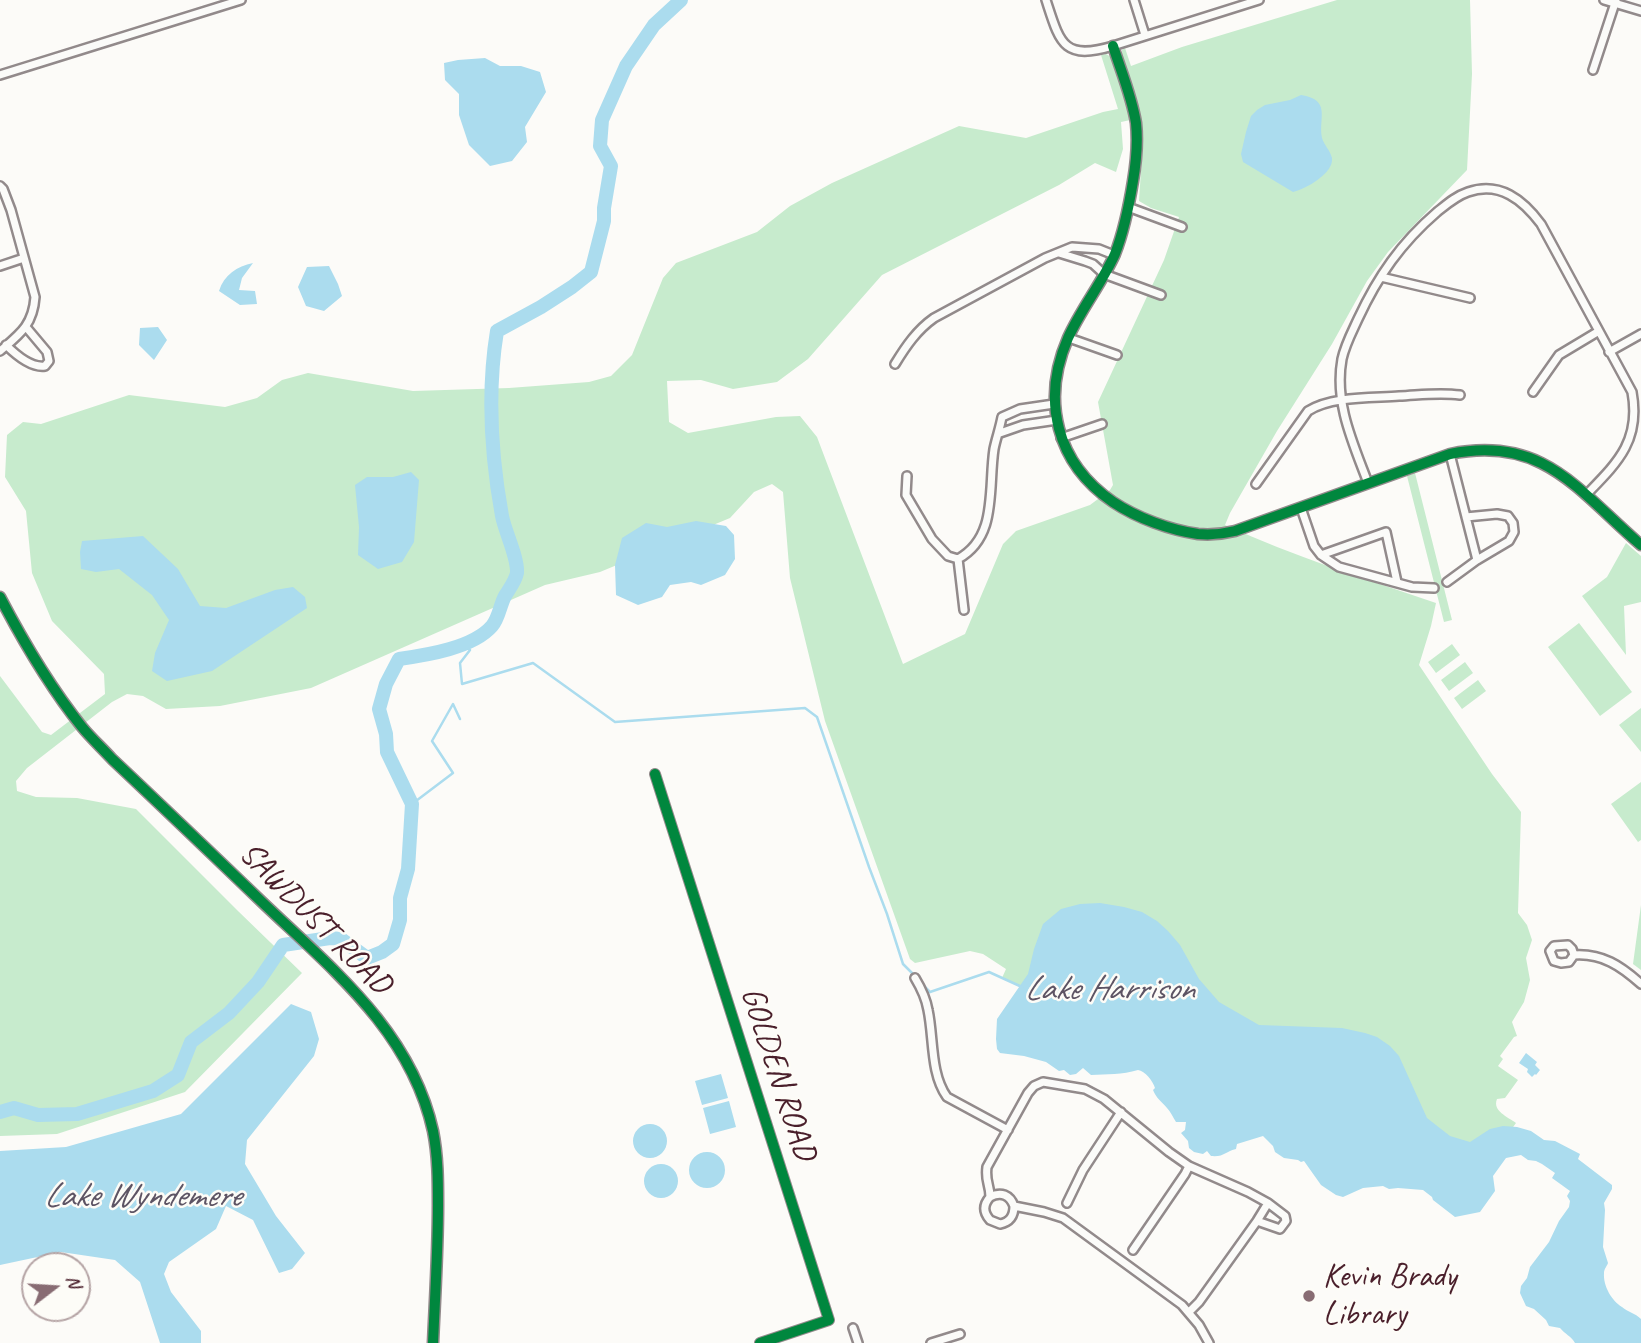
<!DOCTYPE html>
<style>
body{margin:0}
#map{position:relative;width:1641px;height:1343px;overflow:hidden;background:#fcfbf8;font-family:Caveat,sans-serif}
canvas{display:block}
.north{position:absolute;left:21px;top:1252px;width:70px;height:70px;box-sizing:border-box;background:#fdfcf7;border:2px solid #b5a4a5;border-radius:50%;rotate:73deg;font-size:19px;font-weight:700;line-height:28px;text-align:center;color:#4a1f2b}
.north::after{content:'';display:block;margin:auto;width:24px;height:32px;background:#886c73;clip-path:polygon(50% 0,100% 100%,50% 72%,0 100%)}
</style>
<div id="map">
<canvas width="1641" height="1343"></canvas>
<div class="north">N</div>
</div>
<script>
const c = document.querySelector('canvas').getContext('2d');
c.lineJoin = 'round';
function fill(path, color) {
  c.fillStyle = color;
  c.fill(path, 'evenodd');
}
function trace(path, color, width, dash) {
  c.strokeStyle = color;
  c.lineWidth = width;
  c.lineCap = dash ? 'butt' : 'round';
  c.setLineDash(dash || []);
  c.stroke(path);
}
function label(font, color, halo, rows, align = 'center') {
  c.font = font + ' Caveat,sans-serif';
  c.lineWidth = 5;
  c.setLineDash([]);
  c.textBaseline = 'middle';
  c.strokeStyle = halo;
  c.fillStyle = color;
  for (const [text, x, y, turn = 0] of rows) {
    c.save();
    c.translate(x, y);
    c.rotate((+turn || 0) * Math.PI / 180);
    c.textAlign = isNaN(turn) ? turn : align;
    if (halo) c.strokeText(text, 0, 0);
    c.fillText(text, 0, 0);
    c.restore();
  }
}
fill(new Path2D(`
 M1337 0H1470L1472 74 1467 170 1388 252 1367 281 1332 344 1277 431 1230 513 1225 525C1294 556 1365 579 1436 603L1431 626 1419 665 1492 774 1521 812 1518 913 1527 925 1532 940 1526 958 1530 980 1524 1002 1512 1022 1517 1036 1514 1037 1500 1056 1503 1059 1498 1066 1518 1080 1505 1098 1497 1099C1492 1111 1508 1117 1516 1123L1498 1148 1488 1155 1165 1046 1002 978 1006 969 983 954 970 951 915 963 910 959 825 721 790 578 783 492 772 484 754 492 730 518 600 572 545 585 311 688 220 706 166 709 143 696 127 694 112 702 27 768 16 781 17 791 36 797 77 798 136 809 238 911 302 973 185 1092 57 1134 0 1136V676L42 732 51 735 105 694 104 674 52 621 32 573 26 511 5 477 7 435 23 422 41 424 129 395 225 407 257 398 282 380 308 373 413 391 509 388 589 382 611 376 632 355 663 278 676 263 757 232 790 206 832 183 959 126 1026 138 1103 112 1118 109 1101 55 1106 54 1111 57 1128 106 1136 104 1121 59 1122 50 1125 48 1131 66 1182 47ZM1140 118 1143 140 1139 201 1151 208 1179 217 1164 260 1098 402 1113 485 1110 490 1090 505 1016 531 1003 544 965 634 903 664 817 437 800 416 776 417 688 433 669 422 667 381 701 380 733 389 777 382 808 359 882 275 1059 185 1095 163 1116 172 1123 149 1121 122Z
 M1415 473 1452 620 1444 622 1407 476Z
 M1626 543 1641 556V602L1624 606 1626 655 1582 596 1607 577Z
 M1579 623 1632 692 1600 716 1548 647Z
 M1452 644 1460 655 1436 673 1428 662Z
 M1465 662 1473 673 1449 691 1441 680Z
 M1478 680 1486 691 1462 709 1454 698Z
 M1641 708V752L1619 725Z
 M1641 782V840L1638 842 1611 804Z
 M1641 905V970L1633 964Z`), '#c7ebcd');
fill(new Path2D(`
 M485 58 500 66H521L540 72 546 92 525 127 527 142 512 161 490 166 469 145 459 115V94L445 80 444 63 458 60Z
 M1301 95C1332 100 1318 118 1322 138 1324 145 1330 150 1332 158 1334 173 1306 189 1293 192L1243 162 1241 154 1246 132 1251 116 1257 110 1265 105 1290 100Z
 M253 263 242 278 239 290 255 291 257 304 240 305 219 291C224 275 237 266 253 263Z
 M329 266 338 284 342 296 324 311 306 306 298 287 307 267Z
 M158 327 167 340 154 360 139 345 140 328Z
 M411 472 419 480 414 542 402 562 378 569 358 555 359 527 355 485 367 477H393Z
 M696 521 726 526 734 535 735 559 725 575 701 585 691 582 670 585 662 597 638 605 616 595 615 565 622 538 646 523 667 527Z
 M143 536 178 569 200 606 226 608 275 590 293 587 305 597 307 608 212 671 167 681 152 671 155 653 169 620 152 595 119 569 96 572 81 569 80 552 82 541Z
 M1100 903 1124 907 1142 912 1157 921 1168 931 1180 945 1199 979 1219 1002 1259 1025 1342 1028 1365 1033 1377 1037 1390 1046 1399 1056 1427 1118 1450 1136 1470 1142 1490 1129 1503 1126 1517 1127 1531 1131 1544 1140 1555 1141 1580 1154 1578 1159 1612 1185V1189L1604 1203 1605 1210 1603 1247 1608 1263C1607 1266 1604 1269 1604 1273 1603 1286 1612 1301 1622 1307 1628 1312 1635 1313 1641 1319V1343H1575C1571 1336 1565 1334 1560 1328L1549 1326 1546 1320 1534 1309 1526 1306 1520 1293 1521 1286 1527 1278 1530 1267 1549 1242 1559 1221 1569 1207 1570 1201 1567 1196 1570 1191 1552 1178 1555 1173 1542 1164 1536 1161 1528 1160 1521 1155 1506 1158 1493 1176 1495 1191 1480 1212 1455 1217 1433 1200 1432 1197 1423 1190 1398 1188 1389 1189 1383 1186 1363 1188 1343 1197 1336 1195 1321 1185 1304 1161 1301 1162 1298 1160 1284 1158 1275 1152 1273 1146 1263 1136 1237 1144 1236 1149C1224 1152 1225 1157 1211 1156L1207 1151 1203 1154 1194 1152 1189 1148 1188 1141 1181 1133 1185 1130 1186 1122H1176C1173 1117 1170 1111 1167 1108 1162 1102 1156 1098 1153 1090L1155 1088C1153 1081 1145 1071 1138 1070 1122 1075 1107 1074 1091 1075L1083 1068 1076 1074 1070 1075 1064 1070 1059 1071 1046 1062 1024 1056 1000 1053 997 1049 996 1039 997 1019 1028 974 1034 949 1043 924 1061 909 1080 904Z
 M291 1004 311 1012 319 1039 314 1056 247 1140 245 1164 276 1216 305 1253 292 1269 279 1273 253 1220 226 1206 216 1229 169 1262 164 1274 171 1292 201 1331V1343H160L140 1282 115 1260 61 1252 0 1265V1151L66 1147 181 1114Z
 M1526 1053 1537 1062 1535 1065 1540 1070 1536 1075 1535 1074 1532 1077 1527 1072 1528 1069 1519 1063Z
 M721 1074 728 1098 702 1105 695 1081Z
 M729 1101 736 1127 710 1134 703 1108Z
 M633 1141a17 17 0 1 1 34 0a17 17 0 1 1-34 0Z
 M689 1170a18 18 0 1 1 36 0a18 18 0 1 1-36 0Z
 M644 1181a17 17 0 1 1 34 0a17 17 0 1 1-34 0Z`), '#abdcee');
trace(new Path2D(`
 M463 645 470 650 460 663 462 684 533 663 615 722 805 708 817 717 869 867 887 914 903 964 916 977
 M412 804 453 773 432 741 453 704 460 719
 M920 982 930 992 989 972 1022 987`), '#abdcee', 2.5);
trace(new Path2D(`
 M0 1112 14 1108 38 1115 77 1114 153 1091 178 1075 191 1042 229 1013 258 982 283 945 330 938 341 939 367 958 382 952 393 944 400 920V898L408 869 412 804 387 752 386 734 379 709 386 684 399 659C427 655 473 648 492 626 499 618 500 605 505 596 509 589 515 582 517 573 518 557 505 532 502 516 491 455 487 392 497 331L541 307 572 287 591 272 604 221V208L611 166 600 146 602 120 626 66 654 25 681 0`), '#abdcee', 14);
const minor = new Path2D(`
 M1046 0C1060 43 1063 61 1113 46L1259 0
 M1134 0 1145 35
 M1604 0 1641 11
 M1593 70 1616 0
 M0 75 241 0
 M0 186 3 189 11 210 35 297C33 325 20 334 0 351
 M1128 207 1182 227
 M1059 253 1085 261 1093 264 1104 274 1161 295
 M0 266 24 258
 M1381 277 1470 298
 M1069 338 1117 355
 M6 345C16 355 31 368 45 366L49 361 47 352 26 327
 M1609 352 1641 334
 M895 364C906 346 917 330 934 318L1045 258 1072 247 1099 249 1114 255
 M1533 392 1559 355 1599 331
 M1000 433 1023 425 1057 420
 M1061 438 1102 424
 M1450 454 1477 560
 M907 476 906 495 932 539 948 556 958 559C998 537 988 489 994 449 996 439 1000 428 1002 417L1020 409 1054 404
 M1368 483C1353 443 1334 403 1342 359 1345 345 1352 332 1358 319 1378 276 1401 243 1437 212 1447 204 1456 196 1468 192 1500 181 1523 200 1541 224L1632 392C1641 441 1617 463 1586 495
 M1256 484 1308 411C1331 396 1372 398 1399 396 1420 395 1439 392 1460 395
 M1301 508 1314 546 1321 555 1339 567 1412 587 1434 588
 M1321 555 1386 532 1397 582
 M958 559 964 610
 M1447 582 1477 560 1509 541 1514 532 1513 523 1508 516 1497 514 1466 517
 M655 774 829 1320 760 1343
 M1574 955 1572 949 1568 945 1554 946 1550 951 1554 961 1561 963 1569 962 1574 955C1602 953 1621 966 1641 984
 M915 978C921 988 926 998 928 1010 934 1038 930 1073 947 1097L1008 1130
 M990 1197C990 1184 985 1182 987 1167L1028 1093 1034 1086 1043 1082 1085 1089 1104 1099 1169 1152 1189 1166 1248 1192 1268 1203 1285 1216 1286 1221 1280 1229 1257 1221
 M1067 1203 1083 1170 1121 1112
 M1014 1206C1014 1216 1010 1222 1000 1224L990 1220C983 1212 983 1205 990 1197 1001 1191 1010 1195 1014 1206L1044 1212 1063 1218 1182 1305 1199 1325 1209 1343
 M1133 1250 1185 1174 1189 1166
 M1189 1312 1199 1302 1257 1221 1268 1203
 M853 1328 858 1343
 M931 1343 960 1334`);
const tertiary = new Path2D(`
 M1113 46C1121 71 1132 97 1136 123 1138 142 1136 163 1133 181 1129 206 1124 231 1115 254 1102 283 1081 309 1068 338 1041 400 1056 463 1113 502 1137 518 1170 530 1198 534 1210 535 1223 534 1235 531L1450 454C1544 435 1578 491 1641 545
 M0 597C24 643 50 687 82 727 91 738 102 748 112 759 162 806 212 854 262 902 332 969 411 1031 433 1131 438 1156 438 1181 438 1205 438 1251 435 1297 433 1343`);
trace(minor, '#928a8b', 12);
trace(tertiary, '#928a8b', 13);
trace(minor, '#fbfbf9', 7);
trace(tertiary, '#fbfbf9', 8);
trace(new Path2D(`
 M1113 46C1121 71 1132 97 1136 123 1138 142 1136 163 1133 181 1129 206 1124 231 1115 254 1102 283 1081 309 1068 338 1041 400 1056 463 1113 502 1137 518 1170 530 1198 534 1210 535 1223 534 1235 531L1450 454C1544 435 1578 491 1641 545
 M0 597C24 643 50 687 82 727 91 738 102 748 112 759 162 806 212 854 262 902 332 969 411 1031 433 1131 438 1156 438 1181 438 1205 438 1251 435 1297 433 1343
 M655 774 829 1320 760 1343`), '#00873e', 10);
for (const [x, y, r, color] of [
 [1309,1296,7,"#886c73"]
]) {
  const dot = new Path2D();
  dot.arc(x, y, r, 0, 2 * Math.PI);
  c.fillStyle = color;
  c.fill(dot);
  trace(dot, '#fdfcf7', 2.5);
}
label('33px', '#4a1f2b', '#fdfcf7', [
 ["SAWDUST ROAD",315,919,45],
 ["GOLDEN ROAD",778,1074,72]
]);
label('33px', '#4a1f2b', '#fdfcf7', [
 ["Kevin Brady",1323,1277],
 ["Library",1323,1315]
], 'left');
label('italic 35px', '#5d5464', '#fdfcf7', [
 ["Lake Harrison",1109,990],
 ["Lake Wyndemere",142,1197]
]);
</script>
